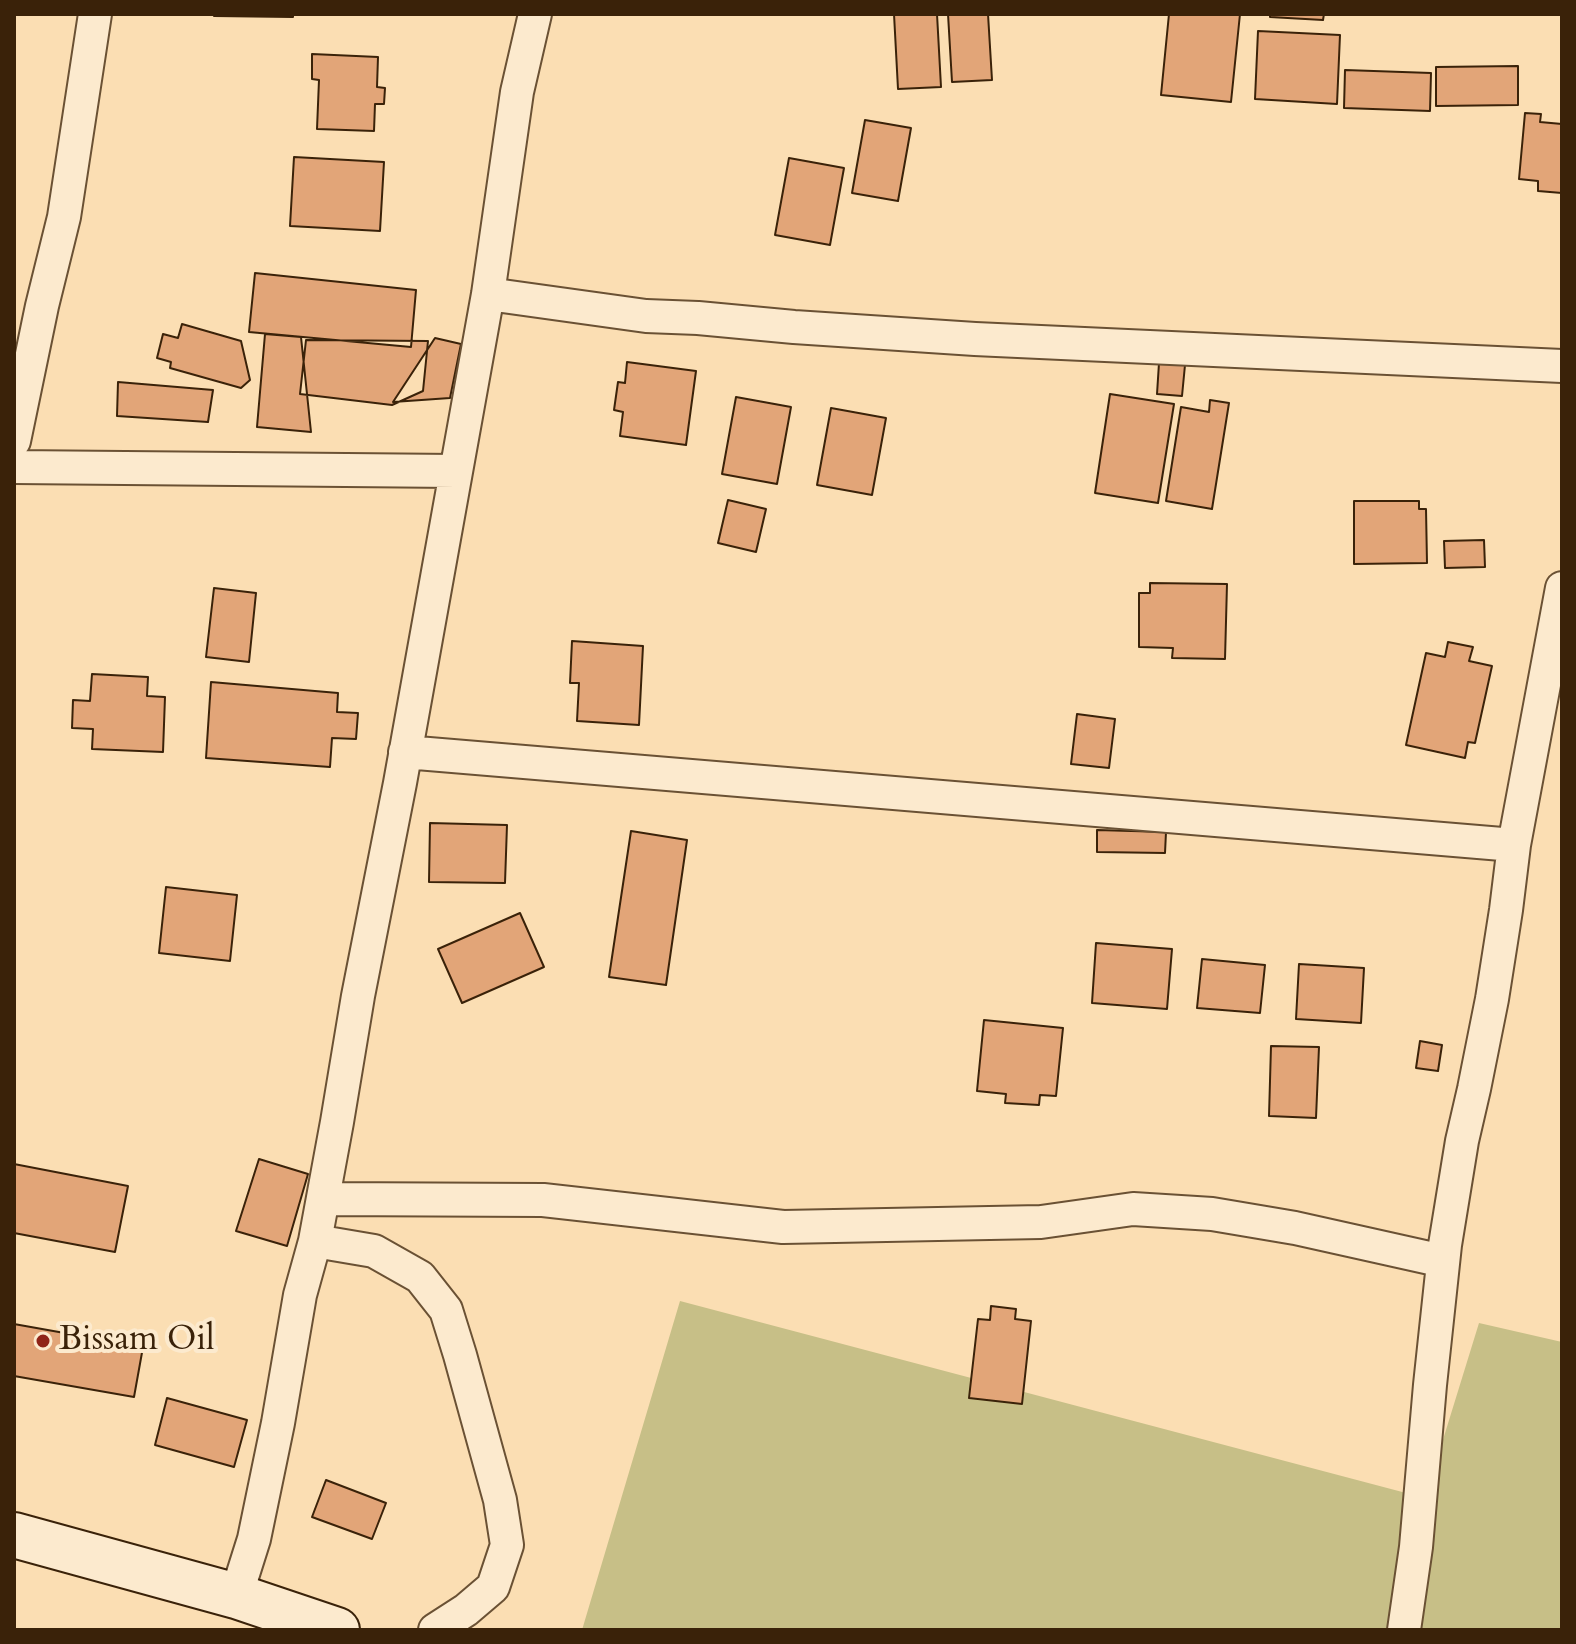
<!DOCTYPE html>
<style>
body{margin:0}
#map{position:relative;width:1576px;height:1644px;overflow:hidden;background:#fbdeb3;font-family:Cardo,serif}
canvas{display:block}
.frame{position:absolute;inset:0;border:16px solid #3a2209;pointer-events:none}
</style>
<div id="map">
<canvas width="1576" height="1644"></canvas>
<div class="frame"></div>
</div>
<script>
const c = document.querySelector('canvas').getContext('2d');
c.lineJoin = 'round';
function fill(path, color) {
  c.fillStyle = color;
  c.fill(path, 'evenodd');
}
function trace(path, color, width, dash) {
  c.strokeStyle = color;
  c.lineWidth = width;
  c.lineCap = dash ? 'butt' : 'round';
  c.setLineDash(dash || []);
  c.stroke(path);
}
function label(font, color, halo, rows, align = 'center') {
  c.font = font + ' Cardo,serif';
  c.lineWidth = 8;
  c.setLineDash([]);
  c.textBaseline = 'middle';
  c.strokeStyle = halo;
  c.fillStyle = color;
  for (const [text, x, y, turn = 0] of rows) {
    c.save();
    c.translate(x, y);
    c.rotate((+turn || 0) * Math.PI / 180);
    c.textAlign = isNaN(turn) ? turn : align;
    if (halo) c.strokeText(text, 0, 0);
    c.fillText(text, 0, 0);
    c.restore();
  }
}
fill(new Path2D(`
 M680 1301 1425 1498 1479 1323 1562 1342V1630H582Z`), '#c7bf87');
const building = new Path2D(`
 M214 14H293V17L214 16Z
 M894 14H937L941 87 898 89Z
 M948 14H988L992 80 952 82Z
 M1169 14H1240L1231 102 1161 95Z
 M1270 14H1324L1323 20 1270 17Z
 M1258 31 1340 35 1337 104 1255 99Z
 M312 54 378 57 377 87 385 88 384 104H375L374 131 317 129 319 80 312 79Z
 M1518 66V105L1436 106V67Z
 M1345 70 1431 73 1430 111 1344 108Z
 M1525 113 1541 114 1540 122 1562 124V193L1538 191V181L1519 179Z
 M865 120 911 128 898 201 852 193Z
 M294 157 384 162 380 231 290 226Z
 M789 158 844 168 830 245 775 235Z
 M255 273 416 290 411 347 249 332Z
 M182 324 241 341 250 380 241 388 170 368 171 362 157 358 163 334 178 338Z
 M265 334 301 337 311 432 257 427Z
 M435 338 461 344 450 398 393 402Z
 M306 340 428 341 423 391 392 405 300 394Z
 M627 362 696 371 686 445 620 436 623 412 614 410 618 382 625 383Z
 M1159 363 1185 365 1182 396 1157 394Z
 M118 382 213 390 208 422 117 416Z
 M1110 394 1174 404 1158 503 1095 493Z
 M736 397 791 407 777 484 722 474Z
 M1210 400 1229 403 1212 509 1166 501 1181 407 1209 412Z
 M831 408 886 418 872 495 817 485Z
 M728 500 766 509 756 552 718 543Z
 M1354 501H1419V509H1426L1427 563 1354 564Z
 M1484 540 1485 567 1445 568 1444 541Z
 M1150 583 1227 584 1225 659 1172 658 1173 648 1139 647V593H1150Z
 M214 588 256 593 249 662 206 657Z
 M572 641 643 646 639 725 577 721 579 683H570Z
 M1448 642 1473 647 1469 661 1492 666 1475 743 1468 742 1465 758 1406 745 1426 653 1445 657Z
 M92 674 148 677 147 696 165 697 163 752 92 749 93 729 72 728 73 700 90 701Z
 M211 682 338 693 337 712 358 713 356 739 332 738 330 767 206 758Z
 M1077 714 1115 719 1109 768 1071 764Z
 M430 823 507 825 505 883 429 882Z
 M1097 830 1166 832 1165 853 1097 852Z
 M631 831 687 840 666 985 609 977Z
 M166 887 237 895 230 961 159 953Z
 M520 913 544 967 462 1003 438 949Z
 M1096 943 1172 949 1167 1009 1092 1003Z
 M1202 959 1265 965 1260 1013 1197 1008Z
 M1299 964 1364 968 1361 1023 1296 1019Z
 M984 1020 1063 1028 1056 1096 1040 1095 1039 1105 1005 1103 1006 1094 977 1091Z
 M1420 1041 1442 1045 1438 1071 1416 1068Z
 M1271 1046 1319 1047 1316 1118 1269 1116Z
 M259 1159 308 1174 287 1246 236 1231Z
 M14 1164 128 1186 115 1252 14 1233Z
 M991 1306 1016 1309 1015 1319 1031 1321 1022 1404 969 1398 978 1319 990 1320Z
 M14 1324 143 1347 134 1397 14 1376Z
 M167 1398 247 1420 234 1467 155 1445Z
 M326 1480 386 1503 372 1539 312 1517Z`);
fill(building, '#e2a578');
trace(building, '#3a2209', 2);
const minor = new Path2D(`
 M488 294 646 316 698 318 794 327 975 339 1562 366
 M14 441 42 306 64 217 95 14
 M14 467 456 471
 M405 752 1514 845
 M323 1199 543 1200 783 1227 1041 1222 1133 1209 1212 1214 1295 1228 1443 1261
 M315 1241 374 1251 420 1277 446 1310 460 1355 500 1500 507 1545 493 1587 466 1610 435 1630
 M236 1596 254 1539 278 1423 300 1295 315 1241 337 1122 358 996 400 783 488 294 517 92 535 14
 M1404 1630 1416 1547 1430 1385 1445 1245 1462 1141 1474 1089 1492 999 1506 910 1514 845 1562 588`);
const secondary = new Path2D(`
 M14 1535 236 1596 337 1630`);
trace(minor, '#6a5134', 36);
trace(secondary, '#3a2209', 48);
trace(minor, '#fceace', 32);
trace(secondary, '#fceace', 44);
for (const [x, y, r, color] of [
 [43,1341,8,"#8f2418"]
]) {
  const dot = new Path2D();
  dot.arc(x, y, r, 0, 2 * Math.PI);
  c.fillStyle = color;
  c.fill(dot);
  trace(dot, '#fceace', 3);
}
label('34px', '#3a2209', '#fceace', [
 ["Bissam Oil",59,1341]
], 'left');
</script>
